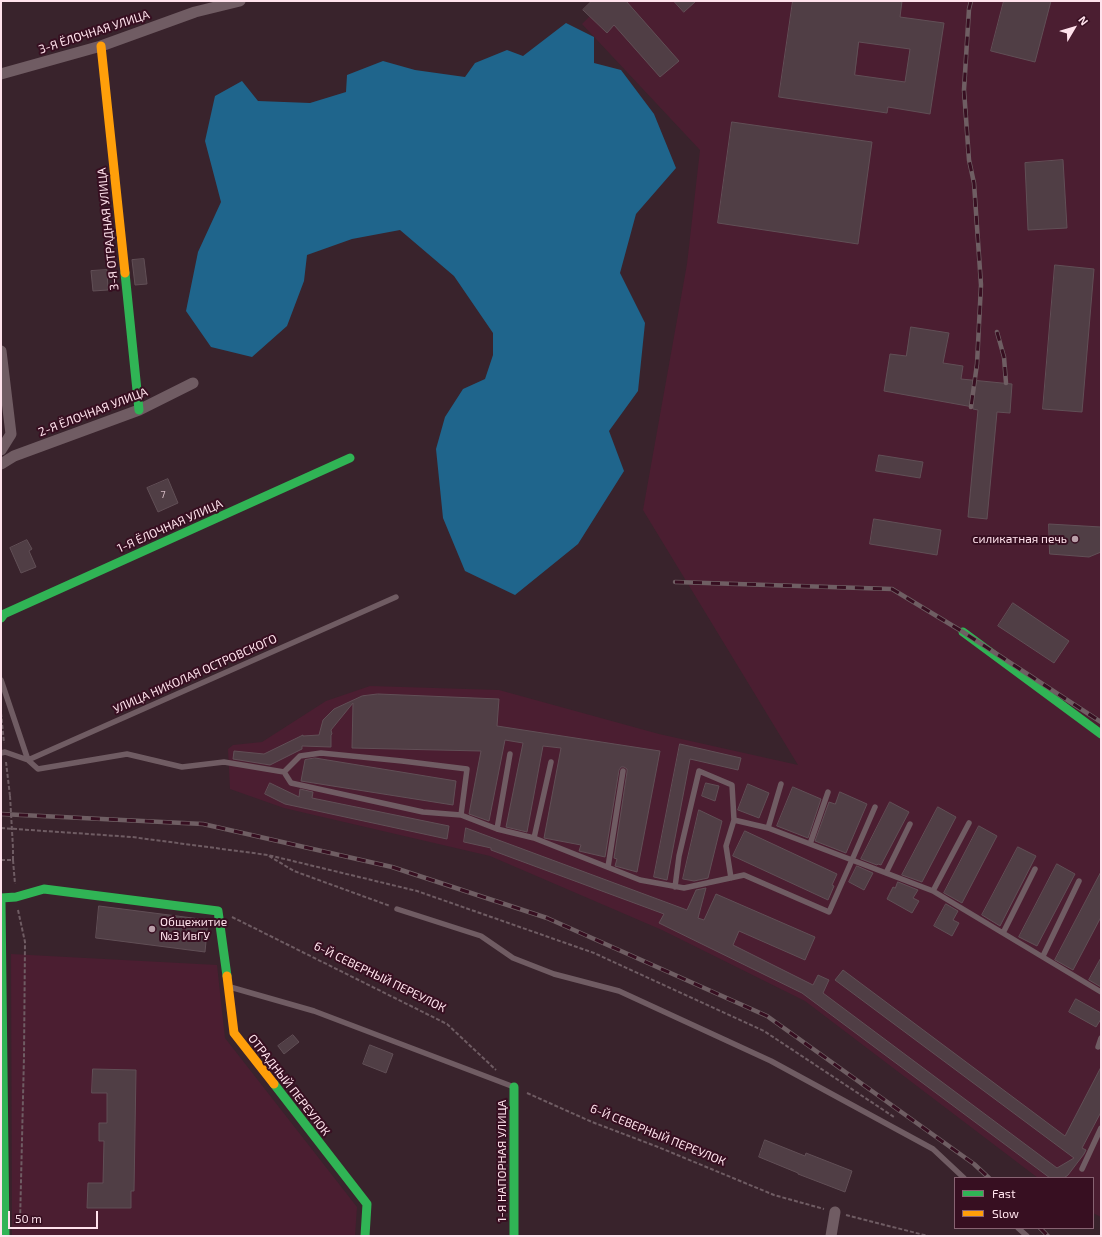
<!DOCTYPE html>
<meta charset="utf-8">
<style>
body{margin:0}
#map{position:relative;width:1102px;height:1237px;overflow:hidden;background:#39232c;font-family:"Exo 2",sans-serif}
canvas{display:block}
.frame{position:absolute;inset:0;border:2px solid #ffe2ec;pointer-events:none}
.legend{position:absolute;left:954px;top:1177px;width:140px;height:52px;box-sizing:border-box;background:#370f21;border:1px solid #876372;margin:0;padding:5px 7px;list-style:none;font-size:12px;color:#ffe2ec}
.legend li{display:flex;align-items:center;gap:8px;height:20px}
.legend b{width:20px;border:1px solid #876372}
.north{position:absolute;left:1054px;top:8px;width:40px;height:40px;-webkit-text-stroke:3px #370f21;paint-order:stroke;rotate:52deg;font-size:11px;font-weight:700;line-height:16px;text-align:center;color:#ffe2ec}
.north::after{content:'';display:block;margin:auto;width:14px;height:18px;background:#ffe2ec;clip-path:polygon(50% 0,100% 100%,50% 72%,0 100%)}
.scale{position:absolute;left:8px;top:1211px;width:90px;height:18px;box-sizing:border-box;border:2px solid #ffe2ec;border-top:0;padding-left:5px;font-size:12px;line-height:14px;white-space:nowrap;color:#ffe2ec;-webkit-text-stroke:3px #370f21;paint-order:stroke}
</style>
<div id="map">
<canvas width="1102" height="1237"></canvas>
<div class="frame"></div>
<ul class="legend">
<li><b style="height:5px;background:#30b455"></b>Fast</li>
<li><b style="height:5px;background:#ff9f0a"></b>Slow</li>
</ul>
<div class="north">N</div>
<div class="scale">50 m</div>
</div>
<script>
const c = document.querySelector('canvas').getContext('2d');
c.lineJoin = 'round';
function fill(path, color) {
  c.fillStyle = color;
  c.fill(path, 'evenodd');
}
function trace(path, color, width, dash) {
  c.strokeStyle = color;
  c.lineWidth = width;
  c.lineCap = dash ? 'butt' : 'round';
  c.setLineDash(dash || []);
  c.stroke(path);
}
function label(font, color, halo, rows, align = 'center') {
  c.font = font + ' "Exo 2",sans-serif';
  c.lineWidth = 4;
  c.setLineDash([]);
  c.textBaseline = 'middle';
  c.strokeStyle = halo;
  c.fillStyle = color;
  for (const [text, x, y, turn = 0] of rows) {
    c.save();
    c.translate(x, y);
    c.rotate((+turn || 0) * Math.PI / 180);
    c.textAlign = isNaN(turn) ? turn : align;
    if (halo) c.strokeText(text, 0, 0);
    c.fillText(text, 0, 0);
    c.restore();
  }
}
fill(new Path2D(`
 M605 1H1101V1217L1093 1213V1178H1038L805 1001 662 930 490 856 284 808 230 789 228 749 233 745 262 742 326 701 370 686 499 690 659 734 798 765 643 510 687 264 700 150 582 24Z
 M11 954 217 965 225 1038 357 1207 355 1236H12Z`), '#4b1e31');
fill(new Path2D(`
 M566 23 594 37V63L621 70 654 114 676 168 636 214 620 273 645 323 638 391 609 431 624 471 578 544 515 595 465 571 443 518 436 449 445 417 463 389 485 379 493 355V333L454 276 400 230 352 239 307 255 304 281 287 326 252 357 211 347 186 311 198 252 221 202 205 141 215 96 242 81 258 101 310 103 346 92 347 75 383 61 415 70 465 77 475 63 507 50 523 56Z`), '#1f658c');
const building = new Path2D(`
 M592 1H626L679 61 660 77 614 25 607 33 583 10Z
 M674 1H696L684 12Z
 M793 1H902L900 17 944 23 930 114 888 107 887 113 779 97ZM859 42 910 49 905 82 855 75Z
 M1004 1H1051L1035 62 991 51Z
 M732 122 872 142 858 244 718 223Z
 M1063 160 1067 228 1028 230 1025 163Z
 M144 259 147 284 135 285 132 260Z
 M1055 265 1094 269 1082 412 1043 409Z
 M107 270 108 290 93 291 91 271Z
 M911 327 949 333 943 363 963 366 961 379 1012 384 1010 413 997 412 987 519 968 517 978 410 973 409V407L884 391 890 354 906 356Z
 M879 455 923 462 920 478 876 471Z
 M168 479 178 503 158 512 147 488Z
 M874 519 941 530 937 555 870 544Z
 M1049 524 1101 527V552L1089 557 1050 554Z
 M27 540 32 549 29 551 36 567 21 573 10 548Z
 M1013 603 1069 641 1054 663 998 626Z
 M378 694 499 699 497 726 660 751 637 872 615 866 617 859 614 858 627 772V769L624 767H621L619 770 605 857 579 851 581 845 544 838 561 748 543 746 527 832 506 827 523 743 505 740 489 821 469 814 481 751 352 748 353 703 331 730 332 734 331 735V747L302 746V749L270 765 233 759 234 751 264 754 303 735V736L319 735 323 720 334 709 362 696Z
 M680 744 741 758 738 770 690 759 667 880 654 877Z
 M315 758 456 781 453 805 301 781 305 760Z
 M270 783 299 797 300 789 313 792 312 798 449 826 447 839 285 804 265 794Z
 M706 783 719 786 715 801 702 796Z
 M748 784 769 793 759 818 738 810Z
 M793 787 821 799 808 838 777 826Z
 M840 792 867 804 846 853 815 841 829 802 835 804Z
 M890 802 909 812 881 865 878 864 877 865 861 859Z
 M938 807 956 817 922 882 902 875Z
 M699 810 722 821 708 878 694 881 683 879Z
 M979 826 997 836 962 903 944 893Z
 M466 828 687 910 696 890 706 888 698 918 704 920 716 894 815 937 805 960 739 931 733 945 813 985 818 975 829 980 823 993 1057 1168 1074 1158 835 980 843 970 1065 1136 1101 1067V1112L1082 1148 1086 1150 1084 1154 1068 1175 1064 1178H1050L802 993 659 923 664 914 491 850V848L464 842Z
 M745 831 837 874 832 885 834 886 828 900 733 856Z
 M1018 847 1036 856 1000 926 982 915Z
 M1057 864 1075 874 1037 946 1019 937Z
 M857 866 873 873 864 890 849 882Z
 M1101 872V917L1073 970 1055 960Z
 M898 882 918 890 913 898 919 901 912 913 887 899 893 887 895 888Z
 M946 904 958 911 953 920 959 923 952 936 934 926Z
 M99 906 208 920 205 952 96 938Z
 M1101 958V987L1089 980Z
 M1076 999 1101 1013V1019L1096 1027 1069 1012Z
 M293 1035 299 1042 284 1054 278 1046Z
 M370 1045 393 1054 386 1073 363 1064Z
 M93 1069 136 1070 134 1191H131V1208H87L88 1183H103L104 1141H99V1123H107V1093H92Z
 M765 1140 805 1156 806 1153 852 1171 845 1192 798 1174V1173L759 1157Z`);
fill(building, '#503e45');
trace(building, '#614f56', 1);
trace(new Path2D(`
 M1 713 4 743
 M6 762 10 796
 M1 828 132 837 268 855 417 891 594 953 764 1031 894 1117
 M269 856 294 871 390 906
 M1 860H13L15 884
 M13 860V848
 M18 910 25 942 24 1056 20 1223
 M232 917 447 1024 496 1070
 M527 1093 592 1122 658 1147 774 1195 824 1209
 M846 1215 928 1236`), '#6f5c63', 2, [4, 2]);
trace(new Path2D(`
 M1 680 28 760 38 769 127 754 182 767 224 762 284 772 291 783 423 812 461 815 497 829 534 838 640 880 684 888 744 875 829 912 852 860 933 891 1101 992
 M1 753 5 752 28 760 396 597
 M284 772 300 756 321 753 402 761 467 769 461 815
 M768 828 781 784
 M497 829 510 754
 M534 838 551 762
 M810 844 828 792
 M608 867 623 771
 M886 873 910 824
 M731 878 726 846 734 820 768 828 852 860 875 807
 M675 887 679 856 699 771 732 785 734 820
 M933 891 969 823
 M397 909 481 936 513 958 554 974 619 991 771 1061 933 1149 964 1178
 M1003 933 1035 869
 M1043 956 1079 881
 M230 987 314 1011 514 1087
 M1098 1047 1101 1038
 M1082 1169 1101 1128
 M1018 1228 1027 1236`), '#705c63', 5.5);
trace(new Path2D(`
 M1 74 101 46 195 12 240 1
 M1 351 11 434 1 450
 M1 464 14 456 139 410 193 383
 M831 1236 835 1212`), '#705c63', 11);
trace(new Path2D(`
 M125 273 139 410
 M1 618 4 614 350 458
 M963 632 1101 734
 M1 898 16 897 44 889 218 911 227 976
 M1 902 5 1236
 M274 1084 367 1204 365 1236
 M514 1087V1236`), '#30b455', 9);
trace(new Path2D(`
 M101 46 125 273
 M227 976 234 1033 274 1084`), '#ff9f0a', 9);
const rail = new Path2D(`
 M971 1 969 9 964 90 969 160 974 183 981 285 977 364 971 407
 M997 332 1004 357 1006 383
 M675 582 892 589 963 632 1101 722
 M1 814 203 824 392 867 547 918 767 1016 974 1164 989 1178
 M1040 1228 1048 1236`);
trace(rail, '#6f5e63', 4.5);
trace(rail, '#370f21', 3, [9]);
trace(new Path2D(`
 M10 796 13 848`), '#6f5c63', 2, [4, 2]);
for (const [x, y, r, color] of [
 [1075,539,4,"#ba9fa9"],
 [152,929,4,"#ba9fa9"]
]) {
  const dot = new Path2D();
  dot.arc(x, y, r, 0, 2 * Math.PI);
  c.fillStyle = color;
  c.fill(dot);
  trace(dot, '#370f21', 1.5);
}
label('10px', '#d3b9c2', null, [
 ["7",163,495]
]);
label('12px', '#ffe2ec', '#370f21', [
 ["3-Я ЁЛОЧНАЯ УЛИЦА",94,32,-18],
 ["3-Я ОТРАДНАЯ УЛИЦА",108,229,-96],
 ["2-Я ЁЛОЧНАЯ УЛИЦА",93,412,-21],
 ["1-Я ЁЛОЧНАЯ УЛИЦА",170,526,-24],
 ["УЛИЦА НИКОЛАЯ ОСТРОВСКОГО",195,674,-24],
 ["6-Й СЕВЕРНЫЙ ПЕРЕУЛОК",380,977,26],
 ["ОТРАДНЫЙ ПЕРЕУЛОК",289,1085,52],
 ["6-Й СЕВЕРНЫЙ ПЕРЕУЛОК",658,1135,22],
 ["1-Я НАПОРНАЯ УЛИЦА",502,1161,-90]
]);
label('12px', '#ffe2ec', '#370f21', [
 ["силикатная печь",1067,539],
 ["Общежитие",160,922,"left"],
 ["№3 ИвГУ",160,936,"left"]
], 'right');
</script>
